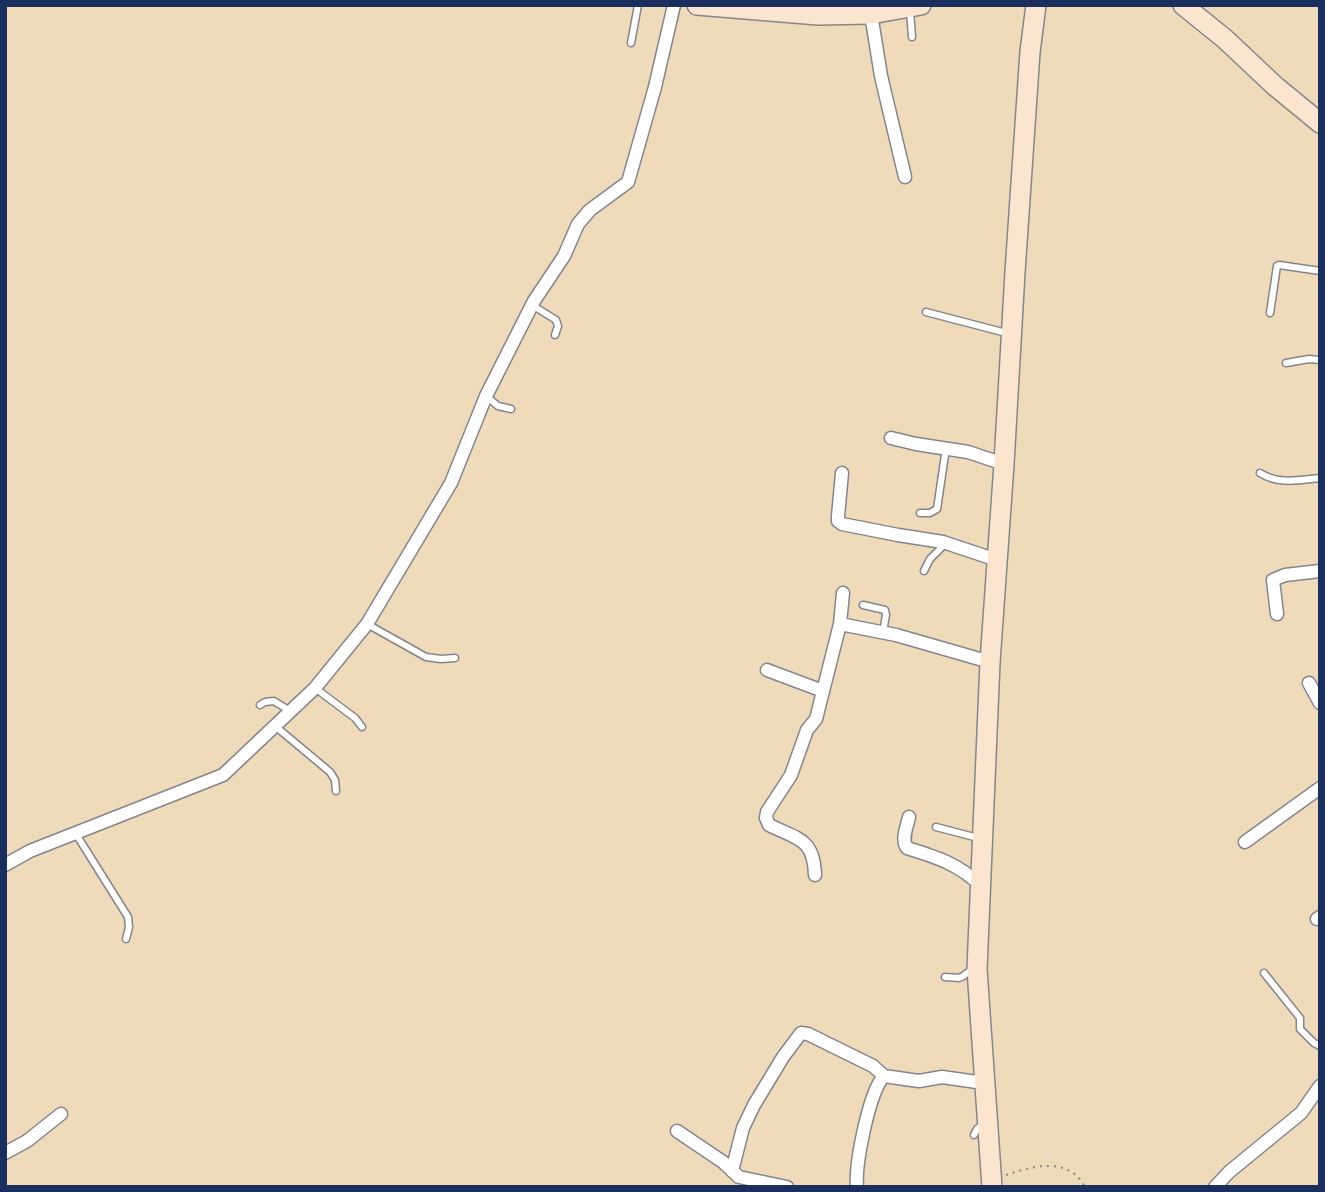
<!DOCTYPE html>
<style>
body{margin:0}
#map{position:relative;width:1325px;height:1192px;overflow:hidden;background:#efdbba;font-family:"Playpen Sans",sans-serif}
canvas{display:block}
.frame{position:absolute;inset:0;border:7px solid #1b2f5e;pointer-events:none}
</style>
<div id="map">
<canvas width="1325" height="1192"></canvas>
<div class="frame"></div>
</div>
<script>
const c = document.querySelector('canvas').getContext('2d');
c.lineJoin = 'round';
function trace(path, color, width, dash) {
  c.strokeStyle = color;
  c.lineWidth = width;
  c.lineCap = dash ? 'butt' : 'round';
  c.setLineDash(dash || []);
  c.stroke(path);
}
const lane = new Path2D(`
 M910 11 912 37
 M631 43 638 5
 M532 305 556 320 558 326 555 335
 M926 312 1010 334
 M1270 313 1277 266 1279 265 1320 271
 M1286 363 1309 359 1320 360
 M486 396 498 406 511 409
 M1260 473C1279 485 1299 480 1320 478
 M920 513H930L937 509 946 448
 M924 571 930 559 941 548 943 542
 M863 605 885 610 886 615 883 632
 M367 624 426 657 441 659 455 658
 M315 688 355 718 362 727
 M260 705 265 702 274 701 290 711
 M275 726 330 772 335 780 336 791
 M936 827 978 838
 M76 834 128 917 129 927 126 939
 M1264 973 1300 1018V1029L1314 1043 1320 1046
 M945 977C950 977 955 978 959 978 966 976 968 970 975 969
 M974 1135 977 1129 984 1124`);
const street = new Path2D(`
 M871 14 881 76 905 177
 M891 438 916 444 968 452 1004 464
 M842 473 838 516V521L842 524 898 535 943 542 997 560
 M1277 614 1273 580 1285 575 1320 571
 M840 624 843 593
 M767 670 823 691
 M1309 683 1320 703
 M909 817C907 827 901 839 907 848 936 857 959 864 981 886
 M1245 842 1320 788
 M5 865 30 851 223 775 315 688 367 624 451 483 486 396 534 301 564 256 578 224 590 210 628 182 655 87 674 5
 M815 875C814 838 797 839 769 825L766 818 767 812 791 775 807 730 816 719 840 624 896 635 990 662
 M1317 919 1320 917
 M677 1131 723 1162 739 1177 787 1187
 M5 1153 27 1141 61 1114
 M732 1171 743 1128 754 1105 783 1057 801 1033 808 1034 873 1066 884 1076
 M857 1187C855 1164 869 1092 884 1076L919 1081 942 1077 984 1083
 M1215 1187 1229 1172 1301 1113 1320 1086`);
const secondary = new Path2D(`
 M697 5 818 15 871 14 921 5
 M1183 5 1225 39 1275 86 1320 123
 M992 1187 977 969 990 662 1004 464 1015 272 1030 52 1036 5`);
trace(lane, '#85858c', 9);
trace(street, '#85858c', 15);
trace(secondary, '#85858c', 22);
trace(new Path2D(`
 M1006 1175C1034 1166 1068 1156 1085 1187`), '#85858c', 2, [2, 5]);
trace(lane, '#fff', 6);
trace(street, '#fff', 12);
trace(secondary, '#fce5cf', 19);
</script>
